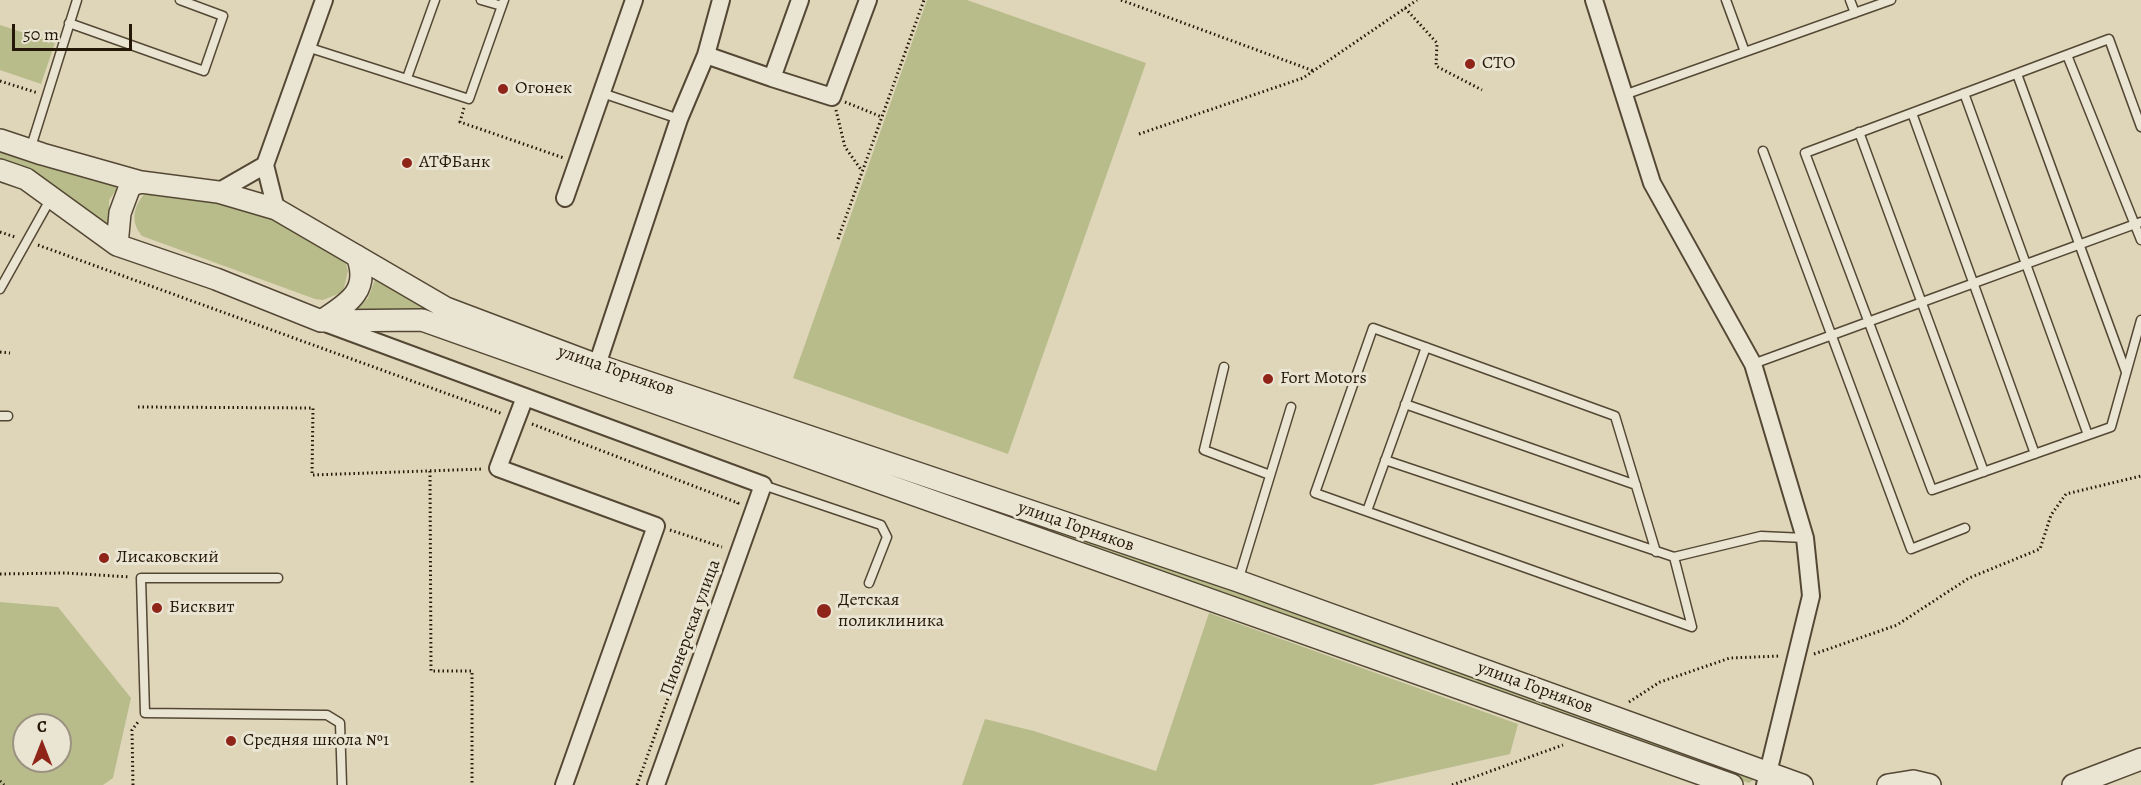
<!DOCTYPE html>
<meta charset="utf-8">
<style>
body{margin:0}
#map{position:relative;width:2141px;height:785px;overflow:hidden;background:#dfd6ba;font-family:Alegreya,serif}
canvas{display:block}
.north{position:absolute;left:12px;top:713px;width:60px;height:60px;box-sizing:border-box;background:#eae4d2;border:2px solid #9c9281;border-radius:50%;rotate:0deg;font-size:16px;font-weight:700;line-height:24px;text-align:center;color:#261808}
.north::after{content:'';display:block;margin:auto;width:21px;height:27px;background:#8f2418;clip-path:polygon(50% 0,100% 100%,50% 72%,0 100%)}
.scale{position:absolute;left:12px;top:24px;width:120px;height:27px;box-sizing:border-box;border:3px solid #261808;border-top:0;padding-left:8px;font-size:18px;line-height:21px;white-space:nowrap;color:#261808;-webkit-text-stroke:4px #eae4d2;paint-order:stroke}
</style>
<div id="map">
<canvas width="2141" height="785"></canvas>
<div class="north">С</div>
<div class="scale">50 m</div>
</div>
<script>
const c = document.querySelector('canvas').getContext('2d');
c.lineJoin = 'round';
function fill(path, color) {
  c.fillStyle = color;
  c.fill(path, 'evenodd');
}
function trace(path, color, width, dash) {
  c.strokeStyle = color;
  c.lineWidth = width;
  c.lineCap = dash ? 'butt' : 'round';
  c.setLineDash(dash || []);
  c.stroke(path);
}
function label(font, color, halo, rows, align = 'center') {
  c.font = font + ' Alegreya,serif';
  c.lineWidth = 6;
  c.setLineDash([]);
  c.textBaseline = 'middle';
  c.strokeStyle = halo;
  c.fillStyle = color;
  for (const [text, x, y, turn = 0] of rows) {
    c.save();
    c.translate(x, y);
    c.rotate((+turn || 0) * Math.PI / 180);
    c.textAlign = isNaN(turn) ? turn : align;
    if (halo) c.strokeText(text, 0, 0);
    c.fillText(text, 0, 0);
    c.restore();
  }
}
fill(new Path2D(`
 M927 0H967L1146 63 1008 454 793 378Z
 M0 25 55 43 41 84 0 70Z
 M0 151 42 166 125 178 109 200V228L0 162Z
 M149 189 260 210 345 261 348 271 343 292 323 300 315 299 142 236C128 219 135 203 149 189Z
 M376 277 435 304 1748 772 1755 779 1749 783 425 311 357 309 368 298Z
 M0 602 58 607 131 698 113 778 103 785H0ZM24 725H60V761H24Z
 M1209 613 1518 724 1510 754 1372 785H962L985 719 1034 731 1156 771Z`), '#b8bc8b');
const service = new Path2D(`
 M481 0 502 6
 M1726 0 1745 52
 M1850 0 1855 13
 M69 23 204 71 223 16 180 0
 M307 47 469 99 504 0
 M2067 55 2141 240
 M2017 74 2126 372
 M407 78 435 0
 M602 93 679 119
 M1964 93 2088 435
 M1624 95 1891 0
 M1912 113 2035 454
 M2141 127 2109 39 1805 153 1932 490 2111 427 2141 320
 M1859 132 1984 472
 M30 150 77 0
 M1763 151 1911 549 1965 528
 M0 289 51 198
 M1753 364 2141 222
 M1224 367 1204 450 1270 475
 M1405 404 1636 485
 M0 416H8
 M1385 460 1674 557 1761 536 1805 538
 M763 485 881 525 887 537 869 583
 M1367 511 1426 347
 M1656 552 1615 416 1373 328 1315 493 1692 627 1674 557
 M278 578H141L145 713 327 715 340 723 342 785
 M1238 581 1291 407`);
const minor = new Path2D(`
 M1594 0 1652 183 1753 364 1805 538 1811 596 1765 785
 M706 55 772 78 800 0
 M772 78 832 97 868 0
 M218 192 265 165
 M565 198 634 0
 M276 209 265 165 324 0
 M328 324 763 485 656 785
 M597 365 679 119 706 55 721 0
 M525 397 498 468 656 526 564 785`);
const tertiary = new Path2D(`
 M0 140 42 154 141 182
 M0 170 26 179 117 245
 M357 256C371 291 347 304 321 321L216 279 117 245 120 213 130 186 141 182 218 192 276 209 446 308 597 365 1238 581 1802 785
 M321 321 422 320 1732 785
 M1888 785 1913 781 1930 785
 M2073 785 2141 759`);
trace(service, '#544834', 11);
trace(minor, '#544834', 20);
trace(tertiary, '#544834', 24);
trace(new Path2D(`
 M1121 0 1314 71
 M1405 8 1437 43 1436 66 1482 90
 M0 81 38 93
 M845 102 882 117
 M464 108 460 122 564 158
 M836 110 845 147 862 171
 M1139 134 1303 78 1417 0
 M0 232 15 237
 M838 239 924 0
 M38 245 503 414
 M0 352 10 353
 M138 407 313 408 312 475 483 469
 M532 424 738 503 737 506
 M430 471 431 671H472V785
 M670 530 722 547
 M0 574 66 573 130 577
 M1814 654 1897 625 1969 578 2040 549 2051 515 2066 494 2141 476
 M1629 702 1660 682 1730 658 1780 656
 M0 781 4 785
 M133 785 132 730 138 722
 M637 785 684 654
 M1452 785 1563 745`), '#261808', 3, [1.5, 3]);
trace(service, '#eae4d2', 8);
trace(minor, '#eae4d2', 16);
trace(tertiary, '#eae4d2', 21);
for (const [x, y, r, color] of [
 [1470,64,6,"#8f2418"],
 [503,89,6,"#8f2418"],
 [407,163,6,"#8f2418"],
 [1268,379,6,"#8f2418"],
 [104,558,6,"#8f2418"],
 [157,608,6,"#8f2418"],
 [824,611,8,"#8f2418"],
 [231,741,6,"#8f2418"]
]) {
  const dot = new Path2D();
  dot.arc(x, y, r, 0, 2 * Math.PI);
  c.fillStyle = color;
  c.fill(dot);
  trace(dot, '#eae4d2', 2);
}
label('18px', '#261808', '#eae4d2', [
 ["СТО",1482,64],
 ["Огонек",515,89],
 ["АТФБанк",419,163],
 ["Fort Motors",1280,379],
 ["Лисаковский",116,558],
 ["Детская",838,601],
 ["поликлиника",838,622],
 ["Бисквит",169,608],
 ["Средняя школа №1",243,741]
], 'left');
label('18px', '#261808', '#eae4d2', [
 ["улица Горняков",616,371,19],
 ["улица Горняков",1076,527,19],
 ["Пионерская улица",691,628,-70],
 ["улица Горняков",1535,688,20]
]);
</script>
